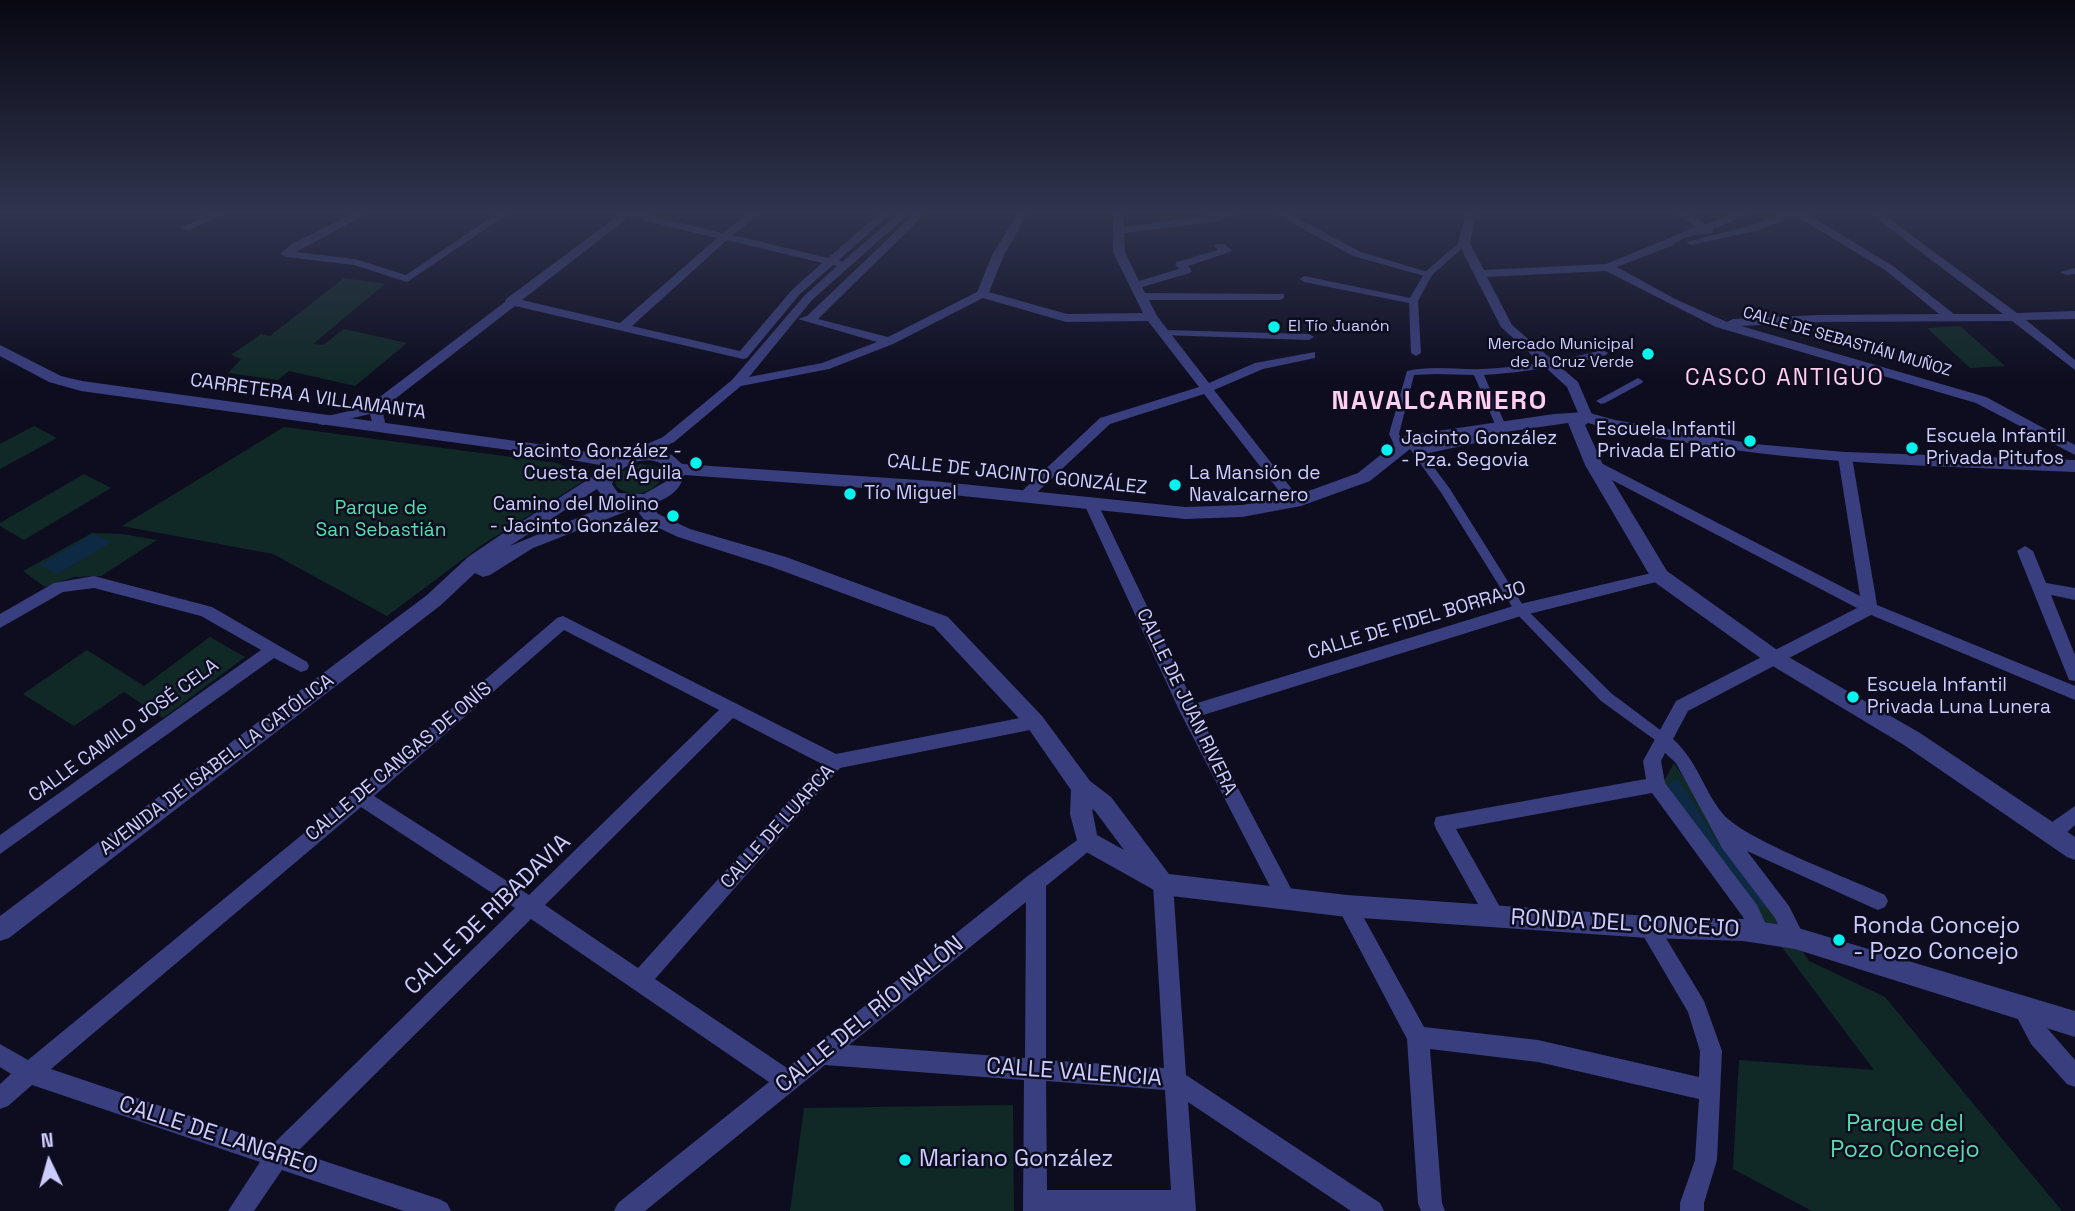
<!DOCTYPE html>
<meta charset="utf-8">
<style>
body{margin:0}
#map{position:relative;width:2075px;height:1211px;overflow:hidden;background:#0e0d20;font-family:"Space Grotesk",sans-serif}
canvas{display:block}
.north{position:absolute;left:14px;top:1127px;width:70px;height:70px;-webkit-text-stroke:5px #0e0d20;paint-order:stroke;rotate:355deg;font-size:19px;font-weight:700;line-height:28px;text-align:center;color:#cccdfe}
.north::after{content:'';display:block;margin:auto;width:24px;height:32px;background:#cccdfe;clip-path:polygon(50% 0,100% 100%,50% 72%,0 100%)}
</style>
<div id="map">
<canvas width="2075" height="1211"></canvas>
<div class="north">N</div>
</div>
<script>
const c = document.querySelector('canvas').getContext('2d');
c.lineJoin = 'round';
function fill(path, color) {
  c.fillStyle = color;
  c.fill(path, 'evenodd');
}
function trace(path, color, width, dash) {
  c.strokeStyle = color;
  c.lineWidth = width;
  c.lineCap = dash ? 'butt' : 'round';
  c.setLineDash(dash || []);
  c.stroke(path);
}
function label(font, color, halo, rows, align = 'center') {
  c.font = font + ' "Space Grotesk",sans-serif';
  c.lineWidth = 5;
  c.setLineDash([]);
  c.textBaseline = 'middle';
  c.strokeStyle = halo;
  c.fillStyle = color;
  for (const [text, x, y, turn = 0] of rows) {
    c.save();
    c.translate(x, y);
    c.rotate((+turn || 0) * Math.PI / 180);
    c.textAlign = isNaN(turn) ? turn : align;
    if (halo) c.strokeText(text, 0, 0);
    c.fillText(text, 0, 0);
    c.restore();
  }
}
fill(new Path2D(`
 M344 278 385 284 313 344 323 345 344 329 407 343 355 386 289 371 278 380 228 373 241 359 231 355 261 334 270 336Z
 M1960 326 2005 366 1970 368 1927 328Z
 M34 426 57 438 0 469V444Z
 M284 427 557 463 590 477 482 545 387 616 273 554 122 526Z
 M641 464 659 467 663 475C656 494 632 499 617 487L615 483 620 472Z
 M84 474 111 488 24 540 0 526V523Z
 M92 533 122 534 157 540 101 576 74 577 45 587 23 571Z
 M210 637 245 657 163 718 124 692 74 726 23 694 87 650 144 686Z
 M1674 763 1809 961 1885 997 2062 1211H1812L1733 1169 1739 1060 1874 1070 1676 806 1663 783Z
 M1013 1105 1014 1211H790L804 1108Z`), '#102926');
fill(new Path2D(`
 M93 534 112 542 57 574 40 565Z
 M1673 779 1679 780 1716 840 1766 905 1765 908 1757 904 1671 791 1669 786Z`), '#0d2944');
fill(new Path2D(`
 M1461 241 1468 243 1432 275 1418 301 1421 353 1416 356 1411 353 1409 303 1304 282 1300 279 1304 276 1410 298 1425 272Z
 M1164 330 1309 334 1314 337 1309 340 1161 335V331Z
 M1603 350 1608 353 1606 355C1566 366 1526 372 1484 375L1508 431 1504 437 1424 454 1450 489 1524 607 1611 693 1667 735 1669 739 1667 743 1662 745 1601 701 1516 613 1442 494 1410 449H1396L1389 434 1407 371C1432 365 1458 370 1483 369 1524 367 1563 360 1603 350ZM1436 374 1474 375 1498 431 1496 432 1422 447 1413 442 1403 443 1399 434 1414 375Z
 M1638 378 1643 381 1642 383 1605 403 1601 404 1596 401Z`), '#393e7e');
fill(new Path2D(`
 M215 212H229L189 230 180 228Z
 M357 212H370L296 252 355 259 406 275 499 212H511L407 282 354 265 286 257 280 254 293 243Z
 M616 212H634L723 233 750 212H762L733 235 828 258 881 212H892L839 260 842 262 900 212H911L812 300 749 377 822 363 877 342 798 319 807 316 916 212H927L818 319 888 337 977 292 993 253 1019 212H1029L1005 253 989 292 1067 314 1143 313 1113 252V212H1123L1124 227 1230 212H1247L1214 222 1124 233 1125 252 1139 281 1179 269 1175 264 1177 262 1218 250 1214 246 1216 244H1224L1233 251 1188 266 1192 271 1190 273 1142 287 1145 293 1284 294V298L1280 300H1149L1157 316 1209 383 1255 363 1315 352V358L1263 369 1214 390 1302 502 1300 505H1290L1204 394 1110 424 1031 498H1021L1019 495 1021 492 1100 418 1199 387 1148 321 1066 322 983 298 893 344 829 369 741 386 673 443H663L661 440 663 437 732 380 804 296 837 266 833 265 800 294 747 358 743 359 515 306 391 402 383 413 386 427 384 430H374L370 414 323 425 318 424V418L363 408 381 396 505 302 506 299 619 215ZM629 217 717 238 620 323 522 300ZM727 240 822 263 792 290 740 351 632 326Z
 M1272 212H1285L1361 252 1434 274 1428 277 1353 256Z
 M1466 212H1476L1470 243 1484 270 1606 264 1696 227 1674 212H1686L1705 224 1740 212H1755L1713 229V233C1698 234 1683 236 1671 246L1617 267 1675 299 1727 322 1733 319 1818 315 1939 314 1885 270 1796 216 1756 231 1691 245 1686 242 1749 226 1787 212H1804L1893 266 1954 314H2003L1868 212H1880L2017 313 2075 311V319L2026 320 2075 360V370L2012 321 1818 322 1741 326 1986 397 2075 445V455L1976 403 1716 327 1606 271 1487 277 1512 325 1578 382 1593 417 1591 420H1581L1567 387 1501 327 1458 243Z
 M2075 268V274L2066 275 2060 272Z
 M1845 453 1852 457 1877 605 2075 686V700L1871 615 1688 711 1673 739C1699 763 1703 790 1723 814 1745 840 1849 878 1885 895L1888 901 1885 907 1878 910 1871 907 1747 851 1789 906 1805 938 1802 945 1795 947 1788 945 1775 918 1722 848 1676 763 1665 753 1661 761 1665 783 1757 905 1769 931 1766 938 1759 940 1752 938 1743 917 1652 793 1456 829 1505 916 1502 922 1495 925 1488 922 1436 829 1434 823 1436 817 1646 779 1643 761 1676 701 1857 608 1589 468 1587 465 1589 462H1599L1860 596 1838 457Z
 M1091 499 1098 504 1194 704 1520 604 1660 571 1668 576 1660 581 1521 616 1200 716 1296 898 1293 904 1286 907 1279 904 1180 712 1084 504Z
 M2025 546 2033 551 2046 583 2075 588V600L2051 595 2075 655V681L2069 680 2067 675 2017 551Z
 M94 576 212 607 307 662 309 666 307 670 301 672 274 658 0 854V835L261 650 201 616 94 588 63 592 0 628V614L54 583Z
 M563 616 836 754 1035 715 1041 717 1044 722 1041 727 1035 729 840 768 655 979 787 1068 1029 875 1087 833 1094 835 1096 841 1094 847 1046 886V1060L1164 1068 1153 884 1156 878 1163 875 1170 878 1173 884 1186 1075 1380 1203 1384 1211H1351L1188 1102 1196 1211H1023L1024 1080 825 1065 645 1211H614L618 1203 769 1082 531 919 297 1152 439 1199 447 1203 451 1211H404L282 1170 254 1211H228L260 1162 32 1085 8 1106 0 1109V1084L11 1074 0 1067V1044L28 1060 354 792 557 618ZM564 630 719 710 529 895 374 796ZM733 718 822 764 638 968 545 905ZM361 807 515 908 273 1144 51 1069ZM1026 902 1025 1058 849 1045ZM1046 1081 1165 1090 1171 1190H1047Z
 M2075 806V825C2066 833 2058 843 2045 839L2043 833 2045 827Z
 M1347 897 1354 900 1424 1027 1538 1040 1699 1077 1700 1051 1688 1012 1638 927 1641 920 1648 918 1655 920 1704 1001 1722 1051 1717 1160 1704 1203V1211H1680V1203L1695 1160 1699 1099 1538 1062 1430 1049 1442 1203 1445 1211H1421L1418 1203 1407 1039 1337 906 1340 900Z
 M2023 998 2030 1001 2047 1028 2075 1060V1087L2067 1084 2031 1044 2012 1008 2016 1001Z`), '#393e7e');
fill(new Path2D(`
 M0 345 61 376 82 381 545 445 617 457 668 435 676 440 659 451 672 455 682 464 933 481 1185 507 1242 505 1292 497 1358 473 1404 436 1410 435 1554 414 1586 412 1615 420 1754 444 1845 452 2075 460V472C1945 466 1816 465 1687 443 1654 437 1621 433 1588 423L1585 425 1603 465 1667 571 1780 652 1920 733 2075 837V860L2067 857 1904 745 1766 662 1653 581 1585 465 1568 423 1415 445 1370 481 1301 506 1242 517 1185 519 933 493 684 475C680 492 667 499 651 504L658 514 690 529 786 557 948 617 1042 716 1090 781 1111 797 1169 874 1347 895 1648 916 1743 919 1795 927 2075 1011V1037L1795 949 1743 941 1648 938 1347 917 1163 895 1079 848 1070 814 1071 790 1028 728 934 627 772 567 678 537 646 522 635 508 533 548 490 575 483 577 475 573 441 605 9 938 0 941V916L427 595 468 557 502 534 600 472 605 466 545 455 81 391 49 382 0 356ZM639 461C651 459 660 461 668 469L665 482 644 494 618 493 612 484C616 471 627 465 639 461ZM597 489 606 501 613 503 510 546ZM1092 809 1095 811 1124 850 1097 835Z`), '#393e7e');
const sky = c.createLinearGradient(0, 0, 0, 381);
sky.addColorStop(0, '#080712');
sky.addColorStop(0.56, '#30354e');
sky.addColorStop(1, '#30354e00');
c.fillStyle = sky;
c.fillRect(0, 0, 2075, 381);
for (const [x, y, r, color] of [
 [1274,327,7,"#04f3ee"],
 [1648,354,7,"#04f3ee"],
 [1750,441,7,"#04f3ee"],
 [1912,448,7,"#04f3ee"],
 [1387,450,7,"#04f3ee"],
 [696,463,7,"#04f3ee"],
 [1175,485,7,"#04f3ee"],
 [850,494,7,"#04f3ee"],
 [673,516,7,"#04f3ee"],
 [1853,697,7,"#04f3ee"],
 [1839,940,7,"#04f3ee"],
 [905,1160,7,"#04f3ee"]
]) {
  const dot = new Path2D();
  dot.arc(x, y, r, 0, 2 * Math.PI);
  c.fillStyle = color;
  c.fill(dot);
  trace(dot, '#0e0d20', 2.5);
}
label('16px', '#cccdfe', '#0e0d20', [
 ["El Tío Juanón",1288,327],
 ["Mercado Municipal",1634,345,"right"],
 ["de la Cruz Verde",1634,363,"right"]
], 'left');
label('16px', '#cccdfe', '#0e0d20', [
 ["CALLE DE SEBASTIÁN MUÑOZ",1847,342,16]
]);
label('19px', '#cccdfe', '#0e0d20', [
 ["CARRETERA A VILLAMANTA",308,397,8],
 ["CALLE DE JACINTO GONZÁLEZ",1017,475,6],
 ["CALLE DE FIDEL BORRAJO",1417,621,-17],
 ["CALLE DE JUAN RIVERA",1186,702,64],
 ["CALLE CAMILO JOSÉ CELA",124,731,-36],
 ["CALLE DE CANGAS DE ONÍS",399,762,-40],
 ["AVENIDA DE ISABEL LA CATÓLICA",217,765,-37],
 ["CALLE DE LUARCA",778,827,-48]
]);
label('19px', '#cccdfe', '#0e0d20', [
 ["Escuela Infantil",1736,430,"right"],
 ["Privada El Patio",1736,452,"right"],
 ["Escuela Infantil",1926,437],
 ["Privada Pitufos",1926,459],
 ["Jacinto González",1401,439],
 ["- Pza. Segovia",1401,461],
 ["Jacinto González -",682,452,"right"],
 ["Cuesta del Águila",682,474,"right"],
 ["La Mansión de",1189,474],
 ["Navalcarnero",1189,496],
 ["Tío Miguel",864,494],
 ["Camino del Molino",659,505,"right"],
 ["- Jacinto González",659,527,"right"],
 ["Escuela Infantil",1867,686],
 ["Privada Luna Lunera",1867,708]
], 'left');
label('19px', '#5adcac', '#0e0d20', [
 ["Parque de",381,509],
 ["San Sebastián",381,531]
]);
c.letterSpacing = '2px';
label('23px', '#fecef3', '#0e0d20', [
 ["CASCO ANTIGUO",1785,379]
]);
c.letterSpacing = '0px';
label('23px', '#cccdfe', '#0e0d20', [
 ["CALLE DE RIBADAVIA",488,915,-44],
 ["RONDA DEL CONCEJO",1625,924,3],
 ["CALLE DEL RÍO NALÓN",870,1015,-39],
 ["CALLE VALENCIA",1074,1073,4],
 ["CALLE DE LANGREO",218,1136,18]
]);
label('23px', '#cccdfe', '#0e0d20', [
 ["Ronda Concejo",1853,927],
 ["- Pozo Concejo",1853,953],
 ["Mariano González",919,1160]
], 'left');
label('23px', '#5adcac', '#0e0d20', [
 ["Parque del",1905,1125],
 ["Pozo Concejo",1905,1151]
]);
c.letterSpacing = '2px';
label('bold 26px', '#fecef3', '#0e0d20', [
 ["NAVALCARNERO",1440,402]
]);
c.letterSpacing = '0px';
</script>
